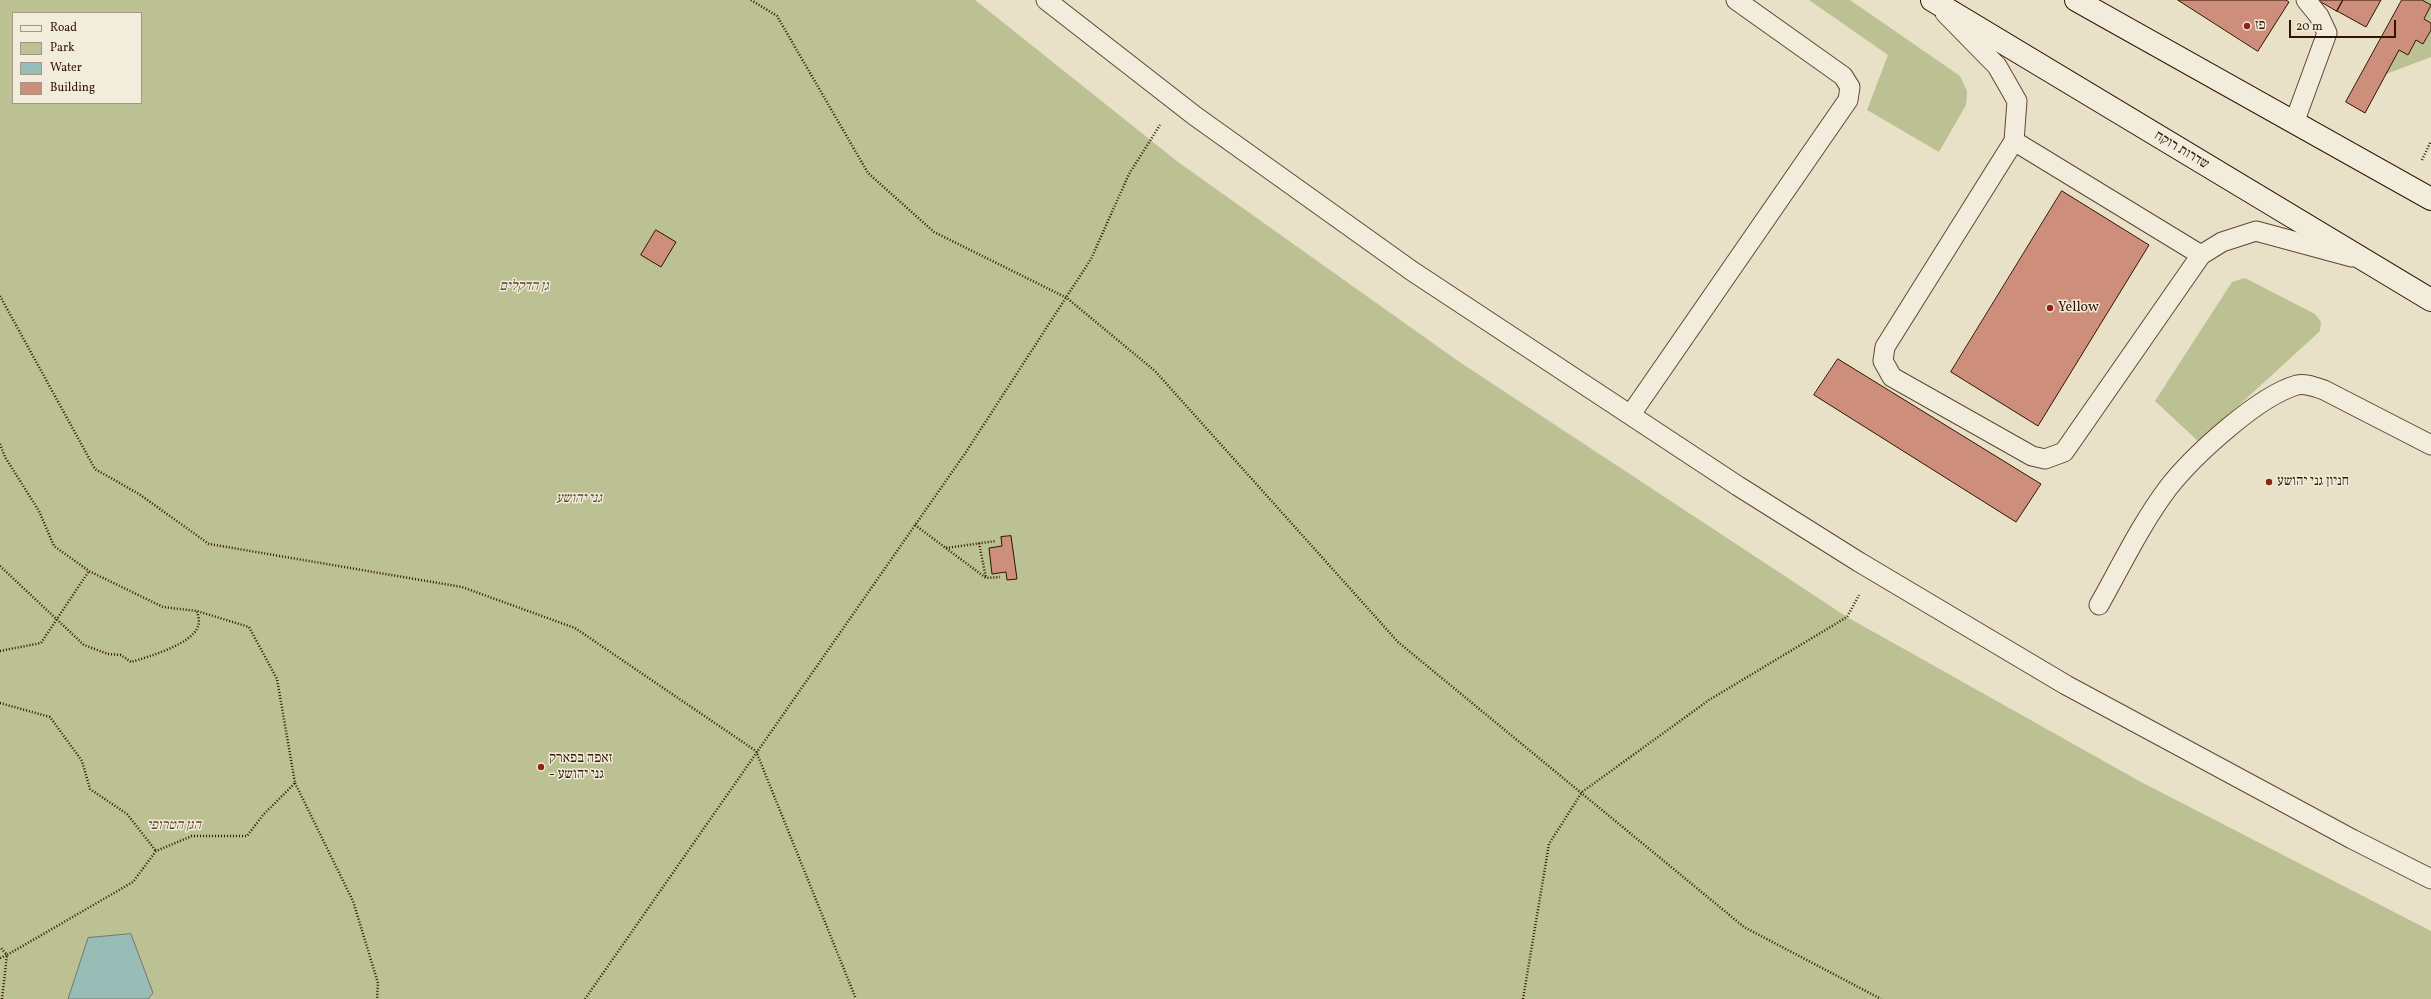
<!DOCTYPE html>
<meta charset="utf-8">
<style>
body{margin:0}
#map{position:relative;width:2431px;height:999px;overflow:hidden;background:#e9e1c7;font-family:Vollkorn,serif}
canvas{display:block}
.legend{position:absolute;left:12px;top:12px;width:130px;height:92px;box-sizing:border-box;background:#f1ecdb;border:1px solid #a59683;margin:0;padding:5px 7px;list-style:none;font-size:12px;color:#321400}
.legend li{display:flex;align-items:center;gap:8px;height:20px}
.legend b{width:20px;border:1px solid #a59683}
.scale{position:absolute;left:2289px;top:20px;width:107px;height:18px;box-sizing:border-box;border:2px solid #321400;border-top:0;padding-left:5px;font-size:12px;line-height:14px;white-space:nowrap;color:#321400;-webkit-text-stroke:3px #f1ecdb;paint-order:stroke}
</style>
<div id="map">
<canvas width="2431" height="999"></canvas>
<ul class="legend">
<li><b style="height:5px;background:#f1ecdb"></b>Road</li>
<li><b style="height:11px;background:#bbc192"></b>Park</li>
<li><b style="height:11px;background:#97bdb6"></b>Water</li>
<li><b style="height:11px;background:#cd8f7b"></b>Building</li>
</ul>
<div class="scale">20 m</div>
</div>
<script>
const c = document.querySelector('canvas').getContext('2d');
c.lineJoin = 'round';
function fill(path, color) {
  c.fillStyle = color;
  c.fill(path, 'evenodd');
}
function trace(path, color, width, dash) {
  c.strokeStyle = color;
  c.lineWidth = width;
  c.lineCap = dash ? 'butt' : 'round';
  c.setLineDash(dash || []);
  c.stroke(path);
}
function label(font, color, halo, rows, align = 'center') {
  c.font = font + ' Vollkorn,"Frank Ruhl Libre",serif';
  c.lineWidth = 3;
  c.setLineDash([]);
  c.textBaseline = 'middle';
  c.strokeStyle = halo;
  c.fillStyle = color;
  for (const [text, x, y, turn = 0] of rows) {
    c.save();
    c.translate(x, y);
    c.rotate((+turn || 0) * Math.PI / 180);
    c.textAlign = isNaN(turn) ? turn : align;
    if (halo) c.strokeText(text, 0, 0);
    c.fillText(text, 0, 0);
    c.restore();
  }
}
fill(new Path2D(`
 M0 0H975L1178 162 1458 361 1847 617 2141 782 2431 931V999H0ZM13 13H141V103H13Z
 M1809 0H1850L1960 76 1967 91 1966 105 1939 152 1867 110 1888 55Z
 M2402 0H2431V57L2386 74 2365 113 2346 102Z
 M2245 278 2315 314 2321 322 2320 331 2199 442 2155 401 2232 282Z`), '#bbc192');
const water = new Path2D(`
 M131 934 153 993 148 999H68L88 938Z`);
fill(water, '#97bdb6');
trace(water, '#6f796d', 1);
const building = new Path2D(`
 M2178 0H2286L2289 2 2258 51Z
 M2318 0H2343L2337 11Z
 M2343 0H2381L2366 27 2337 11Z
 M2402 0H2422L2431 5 2424 19 2431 23V30L2423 44 2416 40 2408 55 2399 50 2365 113 2346 102Z
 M2062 191 2149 245 2038 426 1951 372Z
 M656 230 676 242 661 267 641 255Z
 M1838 359 2041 484 2016 522 1814 395Z
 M1011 536 1017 579 1007 580 1006 572 992 574 989 548 1002 546 1001 537Z`);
fill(building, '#cd8f7b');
trace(building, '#321400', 1);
const lane = new Path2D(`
 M1046 0 1195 116 1412 271 1738 486 1859 562 2066 685 2352 839 2431 879
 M1945 13 1997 66 2017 101 2014 141 2201 255 2222 242 2256 231 2352 257
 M2294 123 2327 33 2319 16 2306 0
 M2014 141 1885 347 1883 361 1892 377 2032 456 2045 459 2064 452 2201 255
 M1631 414 1848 100 1850 87 1843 76 1736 0
 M2099 605C2121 566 2141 524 2168 488 2193 456 2258 396 2297 385 2306 383 2315 387 2324 390L2431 445`);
const secondary = new Path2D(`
 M1932 0 2431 300
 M2076 0 2431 199`);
trace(lane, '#604732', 21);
trace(secondary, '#321400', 24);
trace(new Path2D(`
 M751 0 777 16 868 173 934 232 1067 298 1155 371 1398 642 1744 927 1881 999
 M2422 160 2431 141
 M0 296 95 469 139 494 209 544 462 587 575 628 756 751 856 999
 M0 444 5 457 39 511 54 546 89 571 163 607 197 611 249 627 277 679 295 783 263 815 247 836H192L156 851 133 882 7 955 0 947
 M915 525 986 578 1000 577
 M979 543 986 578
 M946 548 996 541
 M0 566 84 645 108 654 121 655 131 662C148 657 193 644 198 626 200 622 198 615 197 611
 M0 651 41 643 89 571
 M0 703 50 717 82 761 90 789 127 814 156 851
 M295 783 353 901 378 983 377 999
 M0 958 7 955
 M2 999 7 955
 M585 999 966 452 1091 259 1129 174 1160 125
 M1523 999 1549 844 1582 792 1709 700 1847 617 1859 595`), '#321400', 2.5, [1, 2]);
trace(lane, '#f1ecdb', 19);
trace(secondary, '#f1ecdb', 22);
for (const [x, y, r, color] of [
 [2247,26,4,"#8f2418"],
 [2050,308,4,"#8f2418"],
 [2269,482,4,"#8f2418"],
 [541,767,4,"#8f2418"]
]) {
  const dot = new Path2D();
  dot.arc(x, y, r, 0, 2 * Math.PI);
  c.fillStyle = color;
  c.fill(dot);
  trace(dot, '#f1ecdb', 1.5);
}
label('14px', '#321400', '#f1ecdb', [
 ["פז",2255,26],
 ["Yellow",2058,308],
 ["חניון גני יהושע",2277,482],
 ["זאפה בפארק",549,759],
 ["- גני יהושע",549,775]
], 'left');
label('14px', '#321400', '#f1ecdb', [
 ["שדרות רוקח",2181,151,31]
]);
label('italic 14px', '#5b482c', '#f1ecdb', [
 ["גן הדקלים",524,287],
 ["גני יהושע",579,499],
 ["הגן הטרופי",174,826]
]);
</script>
